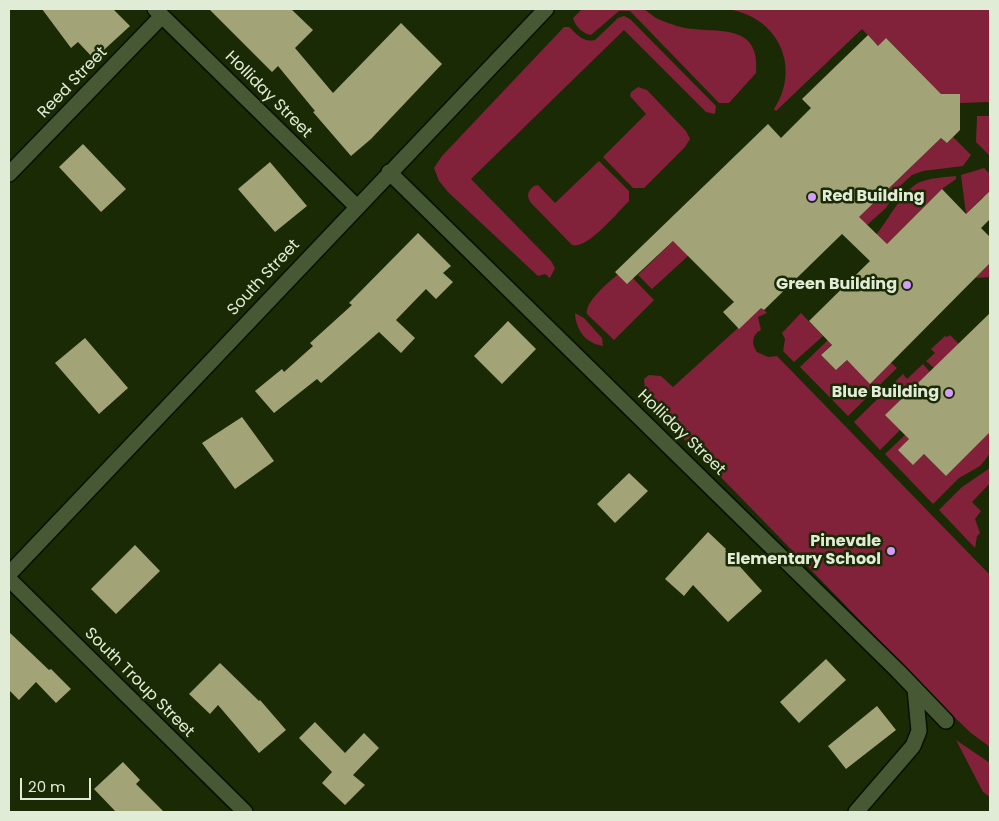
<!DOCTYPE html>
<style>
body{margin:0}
#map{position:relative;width:999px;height:821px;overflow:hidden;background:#1a2a05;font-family:Poppins,sans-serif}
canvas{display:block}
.frame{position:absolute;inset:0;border:10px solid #e1ecd6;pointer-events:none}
.scale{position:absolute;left:20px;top:778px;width:71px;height:22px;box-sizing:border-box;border:2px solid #e1ecd6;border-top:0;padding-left:6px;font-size:15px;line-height:18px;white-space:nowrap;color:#e1ecd6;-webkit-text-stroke:4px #1a2a05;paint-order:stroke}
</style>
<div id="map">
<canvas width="999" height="821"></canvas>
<div class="frame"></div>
<div class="scale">20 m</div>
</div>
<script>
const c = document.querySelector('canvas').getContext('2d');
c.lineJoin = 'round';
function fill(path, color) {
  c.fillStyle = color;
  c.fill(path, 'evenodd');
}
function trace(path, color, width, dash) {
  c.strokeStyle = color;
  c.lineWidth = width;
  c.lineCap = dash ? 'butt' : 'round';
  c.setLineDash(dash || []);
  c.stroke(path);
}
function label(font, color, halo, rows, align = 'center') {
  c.font = font + ' Poppins,sans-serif';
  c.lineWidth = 5;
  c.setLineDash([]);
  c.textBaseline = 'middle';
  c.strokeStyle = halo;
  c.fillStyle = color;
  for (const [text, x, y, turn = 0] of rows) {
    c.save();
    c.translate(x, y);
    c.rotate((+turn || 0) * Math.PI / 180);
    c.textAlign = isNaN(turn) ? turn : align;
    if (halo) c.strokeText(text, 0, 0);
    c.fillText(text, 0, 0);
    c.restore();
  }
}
fill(new Path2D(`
 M582 9C595 9 633 5 643 9 648 11 651 15 656 18 663 21 673 25 681 27 712 35 761 19 756 73L729 103H719L630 11H619L591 35C583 34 575 26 573 18Z
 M724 9H990V102L960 103V94H941L886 38 878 46 862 29 776 111 774 109C803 65 775 13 724 9Z
 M624 16 630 19 716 106 715 114 706 112 624 30 471 179 551 261 555 268 550 278 545 274 538 276 448 192 439 181 434 168 442 156 564 27H569C577 34 583 43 595 40L618 18Z
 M638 87 647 90 686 131 690 139 685 147 644 188H633L603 157 646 114 630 96 631 92Z
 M977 116H990V156L976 142Z
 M953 137 971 155 963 166 923 171 912 175 899 187 886 208 867 225 856 220 941 138 947 143Z
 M599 161 629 191V201C618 212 587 250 572 245L532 204C526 197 527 191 534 186L538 185 555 203Z
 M756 161 688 256 652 289 638 275Z
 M984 168 990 174V204L983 197 966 214 961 175Z
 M956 176V179L942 189 884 247 874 237C888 222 902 190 920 182 931 178 944 177 956 176Z
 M990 263V277L975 278Z
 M624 269 654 300 614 340 587 314C584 301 614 278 624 269Z
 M761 307 767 313 758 317 761 330C752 334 751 344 757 352L768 357 777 356 990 575V747L971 733 947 710 646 400 644 379 649 375 661 376 673 387Z
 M575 313 584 318 602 338 603 346C586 343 576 331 575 313Z
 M801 313 823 336 794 362 783 351 785 339 782 333Z
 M950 335 959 344 934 368 926 361 935 353 931 349 945 336 947 337Z
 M828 340 832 344 821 355 836 370 847 360 869 382 890 362 897 368 848 416 800 367Z
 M923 364 930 372 886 415 900 430 880 450 854 422 903 374 907 379Z
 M990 432V453L985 460 980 466 959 478 933 504 885 454 905 435 909 439 899 450 913 465 924 454 946 476Z
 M990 468V483L972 502 981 511 975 519 980 533 977 536 975 548 939 510 962 487Z
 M956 740 990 763V797L983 792Z`), '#81213a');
fill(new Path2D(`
 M42 9H113L130 26 94 59 78 42 71 48Z
 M209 9H291L313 30 295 48 333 93 401 23 442 64 371 139 351 156 313 112 315 111 278 66 272 72Z
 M868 35 878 46 886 38 941 94H960V130L947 143 941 138 859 217 887 244 942 189 966 214 990 191V219L981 228 990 237V263L870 384 847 360 836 370 821 355 832 345 809 321 870 261 842 234 764 310 761 308 739 329 723 312 734 302 673 241 627 284 615 272 768 124 781 138 811 108 802 99Z
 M83 144 126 189 101 212 59 167Z
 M270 162 307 206 275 232 238 189Z
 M418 233 451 266 443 273 453 282 436 299 426 289 396 320 415 338 401 353 379 332 321 383 317 379 274 413 255 391 282 369 284 372 313 346 310 343 352 305 349 303Z
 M990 313V432L946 476 924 454 913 465 898 450 909 439 885 415Z
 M508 321 536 349 502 384 474 356Z
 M85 338 128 388 99 414 55 363Z
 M242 417 274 461 235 489 202 443Z
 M629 473 648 491 615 523 597 504Z
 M708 532 726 549 725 550 762 591 728 622 693 585 684 596 665 579Z
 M135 545 160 571 116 614 91 589Z
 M9 632 49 670 51 669 71 689 56 703 36 682 19 700 9 690Z
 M826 659 846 680 799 723 780 702Z
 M220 663 259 701 260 700 286 730 259 753 218 705 210 714 189 694Z
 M877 706 896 730 846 769 828 746Z
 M315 722 345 753 364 733 379 748 353 775 365 785 345 805 322 783 332 772 299 738Z
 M123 762 140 780 136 784 164 812H116L94 789Z`), '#a2a477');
const street = new Path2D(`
 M155 9 356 206
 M389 172 898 671 946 721
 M9 174 162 16
 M9 574 546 9
 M9 579 245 812
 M856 812 913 746 919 731 915 689`);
trace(street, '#061100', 18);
trace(street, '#475934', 15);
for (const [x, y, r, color] of [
 [812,197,5,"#d49cfc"],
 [907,285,5,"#d49cfc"],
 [949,393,5,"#d49cfc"],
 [891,551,5,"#d49cfc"]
]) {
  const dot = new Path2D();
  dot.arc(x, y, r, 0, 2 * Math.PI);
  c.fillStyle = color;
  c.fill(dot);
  trace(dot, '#1a2a05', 2);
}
label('16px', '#e1ecd6', '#1a2a05', [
 ["Reed Street",73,83,-46],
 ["Holliday Street",268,95,45],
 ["South Street",264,278,-47],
 ["Holliday Street",681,433,44],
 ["South Troup Street",139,683,45]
]);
label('bold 16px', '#e1ecd6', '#1a2a05', [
 ["Red Building",822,197,"left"],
 ["Green Building",897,285],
 ["Blue Building",939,393],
 ["Pinevale",881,542],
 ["Elementary School",881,560]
], 'right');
</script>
